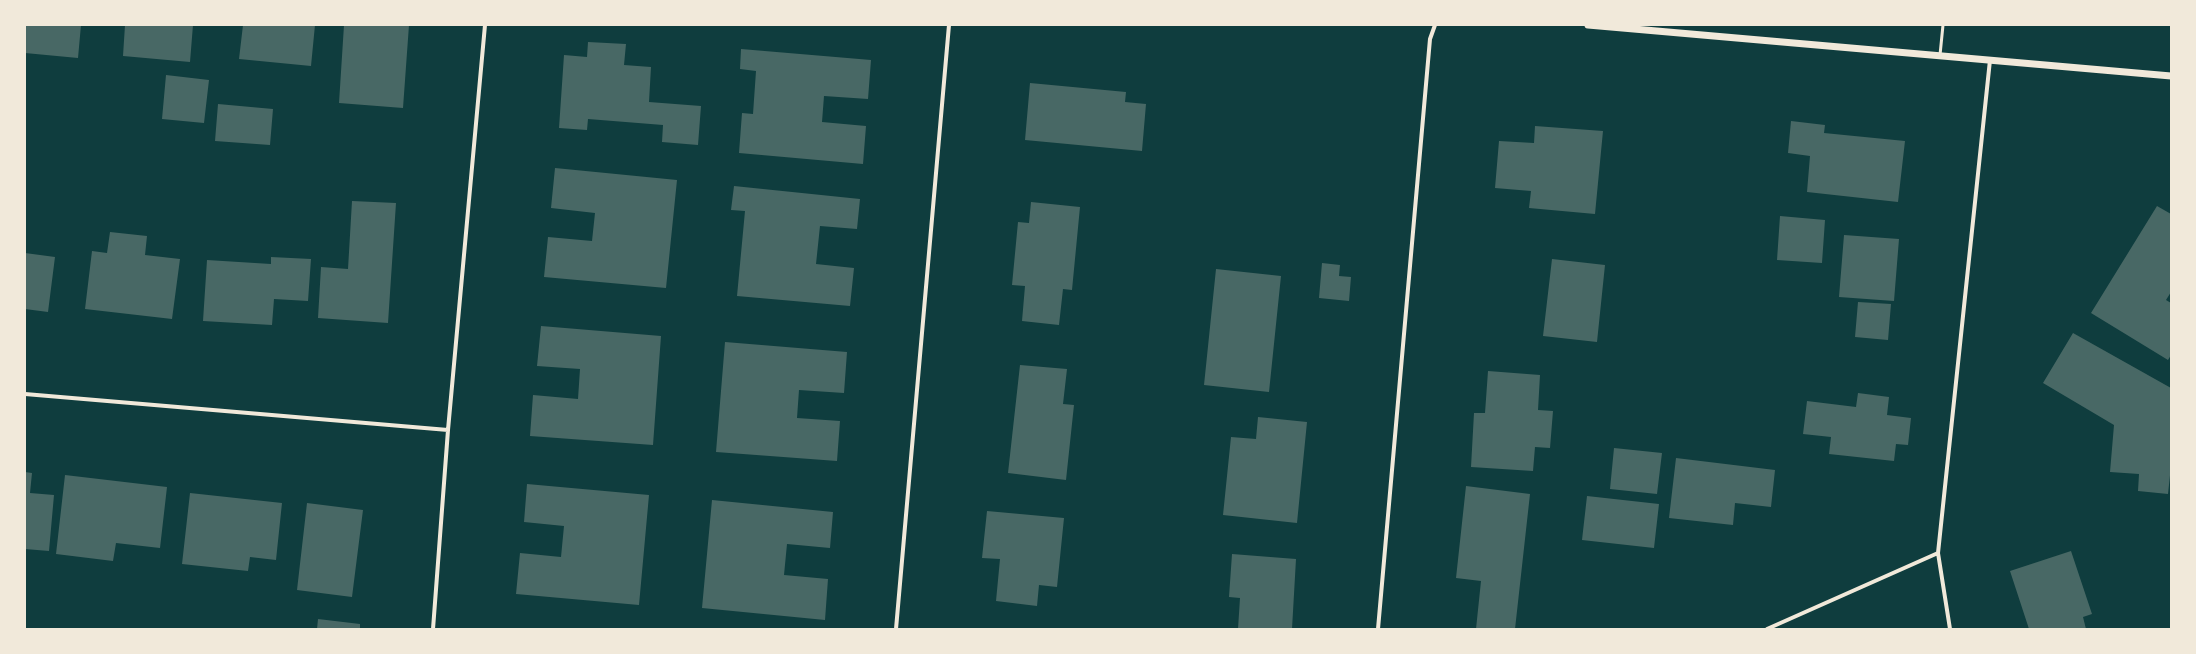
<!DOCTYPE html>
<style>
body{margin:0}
#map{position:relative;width:2196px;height:654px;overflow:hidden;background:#0f3d3e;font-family:"Noto Serif",serif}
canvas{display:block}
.frame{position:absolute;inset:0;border:26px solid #f1e9da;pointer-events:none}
</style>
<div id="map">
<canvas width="2196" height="654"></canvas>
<div class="frame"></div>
</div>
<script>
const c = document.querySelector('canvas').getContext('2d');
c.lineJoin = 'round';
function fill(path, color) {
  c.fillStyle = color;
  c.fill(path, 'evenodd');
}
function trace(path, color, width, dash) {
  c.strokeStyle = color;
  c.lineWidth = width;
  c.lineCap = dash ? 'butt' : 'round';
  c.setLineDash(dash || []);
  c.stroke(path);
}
fill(new Path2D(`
 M25 25H81L78 58 25 53Z
 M125 25H193L190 62 123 56Z
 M243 25H315L311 66 239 59Z
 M344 25H409L403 108 339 103Z
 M588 42 626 44 624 65 651 67 649 102 701 106 698 145 662 142 663 125 588 119 587 130 559 128 564 55 587 57Z
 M741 49 871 60 868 99 824 96 822 122 866 126 863 164 739 153 742 113 753 114 756 71 740 69Z
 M166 75 209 80 204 123 162 119Z
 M1030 83 1126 92 1125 102 1146 104 1142 151 1025 140Z
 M218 104 273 109 270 145 215 141Z
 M1791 121 1825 125 1824 133 1905 141 1898 202 1807 192 1810 156 1788 153Z
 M1535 126 1603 131 1595 214 1529 208 1531 191 1495 188 1499 141 1534 143Z
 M555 168 677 180 666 288 544 277 548 237 592 241 595 213 551 208Z
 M734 186 860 199 857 229 820 226 816 264 854 268 850 306 737 296 745 211 731 210Z
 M352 201 396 203 388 323 318 318 321 267 348 269Z
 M1031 202 1080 207 1072 290 1063 289 1059 325 1022 321 1025 286 1012 285 1018 222 1029 223Z
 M2157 206 2171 214V292L2166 300 2171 303V355L2168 360 2091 313Z
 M1780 216 1825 220 1822 263 1777 260Z
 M110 232 147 236 145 255 180 259 172 319 85 309 92 251 107 253Z
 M1844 235 1899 239 1894 301 1839 297Z
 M25 253 55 257 48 312 25 309Z
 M271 257 311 259 308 301 274 299 272 325 203 321 207 260 271 264Z
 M1552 259 1605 265 1597 342 1543 336Z
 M1322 263 1340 265 1339 276 1351 277 1349 301 1319 298Z
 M1216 269 1281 276 1269 392 1204 385Z
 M1858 302 1891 304 1888 340 1855 337Z
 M541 326 661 336 653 445 530 436 533 395 578 399 580 369 537 366Z
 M2073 333 2171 388V466L2168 494 2138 491 2139 474 2110 472 2114 425 2043 383Z
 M725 342 847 352 844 393 799 390 797 418 840 421 837 461 716 452Z
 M1020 365 1067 369 1063 404 1074 405 1066 480 1008 473Z
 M1488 371 1540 375 1538 410 1553 411 1550 448 1535 447 1533 471 1471 467 1474 413H1485Z
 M1858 393 1889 397 1887 415 1911 418 1908 445 1896 444 1894 461 1829 454 1831 437 1803 434 1807 401 1856 407Z
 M1258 417 1307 422 1297 523 1223 515 1231 437 1256 439Z
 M1614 448 1662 453 1657 494 1610 489Z
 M1676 458 1775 470 1771 507 1735 503 1733 525 1669 518Z
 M25 472 32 473 30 493 54 495 49 551 25 549Z
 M65 475 167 487 160 548 116 543 113 561 56 554Z
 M527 484 649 495 639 605 516 594 520 553 561 557 564 526 524 522Z
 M1466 486 1530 494 1515 629H1476L1481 581 1456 578Z
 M190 493 282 503 276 560 250 557 248 571 182 564Z
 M1587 496 1659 504 1654 548 1582 540Z
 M712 500 833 512 830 548 787 544 784 575 828 579 825 620 702 608Z
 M307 503 363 510 352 597 297 590Z
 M987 511 1064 518 1057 587 1039 585 1037 606 996 601 1000 559 982 558Z
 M2071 551 2092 614 2083 617 2086 629H2029L2010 571Z
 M1232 554 1296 559 1292 629H1238L1240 598 1229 597Z
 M318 619 360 624V629H317Z`), '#486865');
trace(new Path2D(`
 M1940 55 1943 25`), '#f1e9da', 3);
trace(new Path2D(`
 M25 394 448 430
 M433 629 448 430 485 25
 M896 629 949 25
 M1378 629 1430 39 1435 25
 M1767 629 1938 553
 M1950 629 1938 553 1990 60`), '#f1e9da', 4);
trace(new Path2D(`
 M1588 25 2171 76`), '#f1e9da', 7);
</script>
